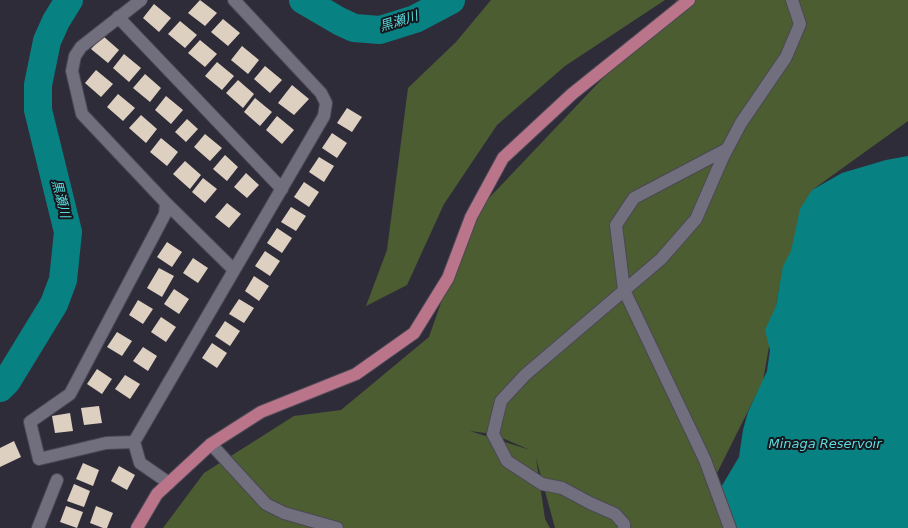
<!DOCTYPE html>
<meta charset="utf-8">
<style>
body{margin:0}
canvas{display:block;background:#2f2c3a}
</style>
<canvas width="908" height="528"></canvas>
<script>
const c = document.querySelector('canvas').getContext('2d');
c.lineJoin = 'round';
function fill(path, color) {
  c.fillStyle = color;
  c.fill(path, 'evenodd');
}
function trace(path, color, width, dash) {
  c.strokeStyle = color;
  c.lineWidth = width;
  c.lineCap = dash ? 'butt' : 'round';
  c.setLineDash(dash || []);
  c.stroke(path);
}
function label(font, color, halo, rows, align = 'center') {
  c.font = font + ' "DejaVu Sans","Noto Sans JP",sans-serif';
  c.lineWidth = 4;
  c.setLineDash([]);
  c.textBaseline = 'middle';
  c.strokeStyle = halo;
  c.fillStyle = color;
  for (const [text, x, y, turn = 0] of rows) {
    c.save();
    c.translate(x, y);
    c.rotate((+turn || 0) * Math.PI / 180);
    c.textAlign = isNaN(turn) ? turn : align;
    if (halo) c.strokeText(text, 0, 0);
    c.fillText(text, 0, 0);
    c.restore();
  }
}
fill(new Path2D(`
 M491 0H665L565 66 497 125 444 204 407 285 366 306 387 250 408 88 456 42Z
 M677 0H908V121L812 190 779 289 763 381 713 481 730 528H555L536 458 545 519 550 528H163L204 473 294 416 341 410 429 337 471 217ZM470 431 493 434 530 450Z`), '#4c5d31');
fill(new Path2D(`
 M908 156V528H728L717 494 739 457 743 430 748 412 767 371 770 350 765 330 776 306 783 266 791 251 800 209 812 190 842 173 886 160Z`), '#088183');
trace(new Path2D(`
 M303 0 339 21 354 28 380 30 415 19 451 0
 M0 388 7 381 54 304 63 280 68 232 38 110V85L47 41 56 21 69 0`), '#088183', 28);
fill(new Path2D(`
 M200 0 217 13 205 26 188 13Z
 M154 4 171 18 159 32 143 18Z
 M223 19 240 33 228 46 211 32Z
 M180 21 197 35 185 48 168 34Z
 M103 36 119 50 108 63 91 49Z
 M200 40 217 54 205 67 188 53Z
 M242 46 259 60 248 74 231 60Z
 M124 54 141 68 129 82 113 68Z
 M217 62 234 76 222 90 205 76Z
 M265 66 282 80 270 93 254 79Z
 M96 70 113 84 101 97 85 83Z
 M145 74 161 88 150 102 133 88Z
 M238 80 254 94 243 108 226 93Z
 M292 85 309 99 294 115 278 103Z
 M118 94 135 108 123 121 107 107Z
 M166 96 183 110 171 124 155 110Z
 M255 98 272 112 260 126 244 112Z
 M347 108 362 117 352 132 337 123Z
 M141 115 157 129 146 143 129 128Z
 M277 116 294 130 282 144 266 130Z
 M187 119 198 129 186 142 175 132Z
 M332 133 347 143 337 158 322 148Z
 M205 134 222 148 210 161 194 147Z
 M161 138 178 152 167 166 150 152Z
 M225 155 238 167 227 181 213 169Z
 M319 157 334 166 324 182 309 172Z
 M185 161 201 175 190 189 173 174Z
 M246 173 259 185 247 198 234 187Z
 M203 178 217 189 205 203 192 192Z
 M304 182 319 192 309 207 294 197Z
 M227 203 241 214 229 228 215 217Z
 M291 207 306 216 296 231 281 222Z
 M277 228 292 238 282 253 267 243Z
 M167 242 182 252 172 267 157 257Z
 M265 251 280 261 270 276 255 266Z
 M193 258 208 268 198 283 183 273Z
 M159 268 174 276 162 297 147 288Z
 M254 276 269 286 259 301 245 291Z
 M174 289 189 299 179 314 164 304Z
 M239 299 254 308 244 323 229 314Z
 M138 300 153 309 143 324 129 315Z
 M161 317 176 327 166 342 151 332Z
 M225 321 240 331 230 346 215 336Z
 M117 332 132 341 122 356 107 347Z
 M212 343 227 353 217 368 202 358Z
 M143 347 157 356 148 371 133 361Z
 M97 369 112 379 102 394 87 384Z
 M125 375 140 384 130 399 115 389Z
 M99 406 102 423 84 425 81 408Z
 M70 413 73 431 55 433 52 416Z
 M14 441 21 457 0 467V448Z
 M83 463 99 470 93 486 76 479Z
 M119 466 135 475 127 490 111 481Z
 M74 484 90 491 84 507 67 501Z
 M66 506 83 512 77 528 60 522Z
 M96 506 113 513 107 528H103L90 523Z`), '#ddd0c1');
const minor = new Path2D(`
 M118 17 282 189
 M727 149 634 198 616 225 624 290 705 460 730 528
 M166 203 234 270
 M134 442 106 443 39 459 30 422 70 394 165 214 166 203 82 114 72 71 75 56 81 47 141 0
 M211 444 266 504 284 513 337 528
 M169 483 140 463 134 442 324 116 326 103 321 93 234 0
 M38 528 57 480
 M624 528V524L615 514 590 503 562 488 542 484 507 461 493 434 501 401 525 375 661 259 696 219 723 157 741 123 786 57 800 24 792 0`);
const major = new Path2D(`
 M137 528 157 494 211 444 261 412 356 374 414 333 448 278 471 217 503 158 572 94 689 0`);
trace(minor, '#4a4853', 14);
trace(major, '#4a4853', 14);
trace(minor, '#716e7e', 12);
trace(major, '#bb758b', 12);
label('italic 13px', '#57dde0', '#17161c', [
 ["黒瀬川",399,22,-17],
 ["黒瀬川",60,199,76],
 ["Minaga Reservoir",825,445]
]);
</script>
